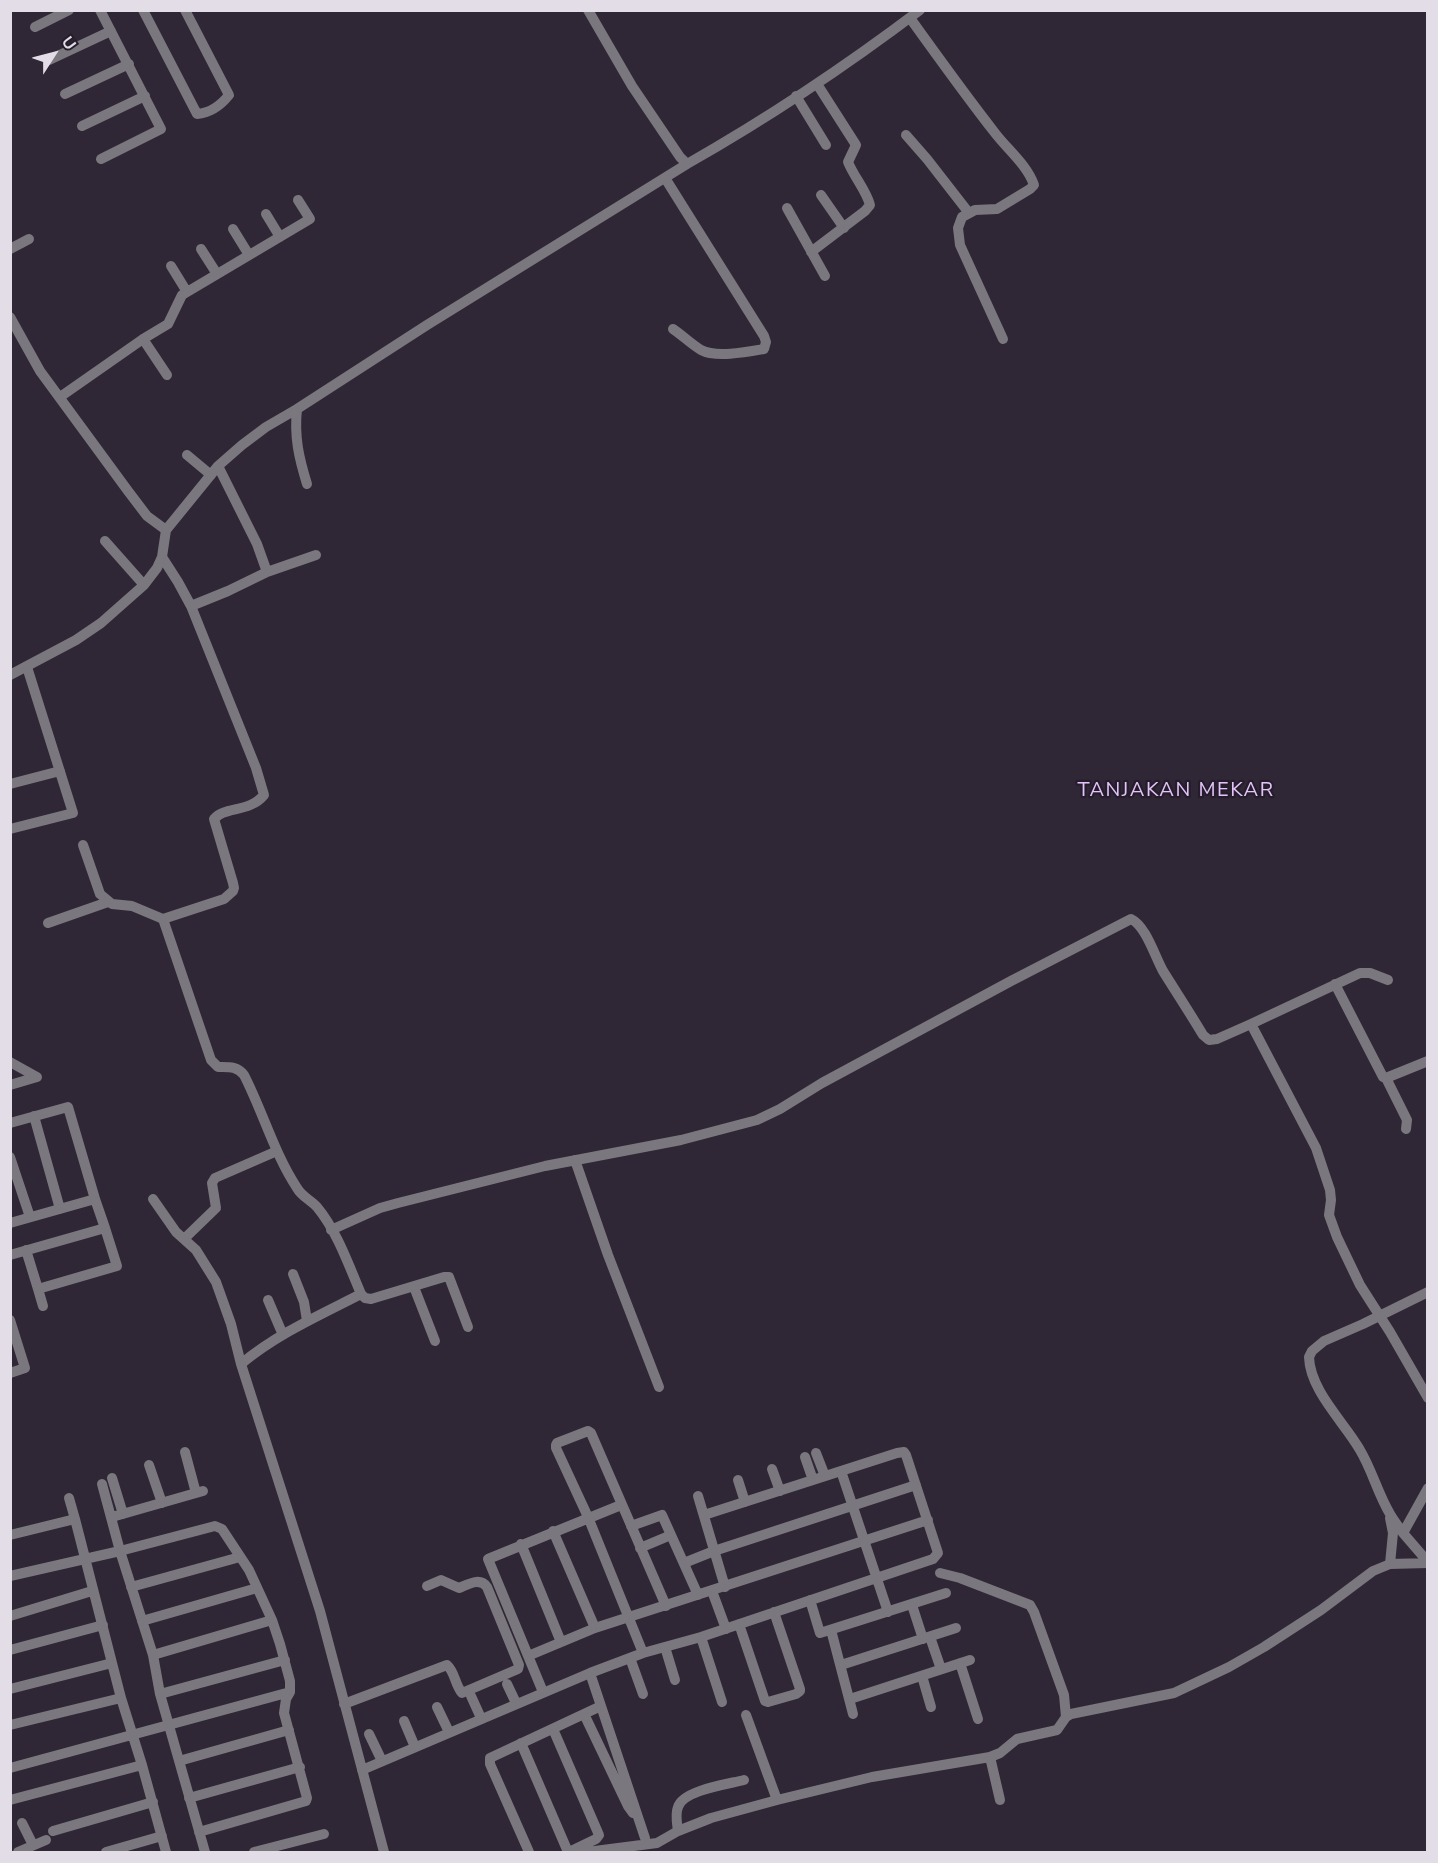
<!DOCTYPE html>
<style>
body{margin:0}
#map{position:relative;width:1438px;height:1863px;overflow:hidden;background:#2f2735;font-family:"Nunito Sans",sans-serif}
canvas{display:block}
.frame{position:absolute;inset:0;border:12px solid #e3dde7;pointer-events:none}
.north{position:absolute;left:24px;top:24px;width:60px;height:60px;-webkit-text-stroke:4px #251d2b;paint-order:stroke;rotate:54deg;font-size:16px;font-weight:700;line-height:24px;text-align:center;color:#e3dde7}
.north::after{content:'';display:block;margin:auto;width:21px;height:27px;background:#e3dde7;clip-path:polygon(50% 0,100% 100%,50% 72%,0 100%)}
</style>
<div id="map">
<canvas width="1438" height="1863"></canvas>
<div class="frame"></div>
<div class="north">U</div>
</div>
<script>
const c = document.querySelector('canvas').getContext('2d');
c.lineJoin = 'round';
function trace(path, color, width, dash) {
  c.strokeStyle = color;
  c.lineWidth = width;
  c.lineCap = dash ? 'butt' : 'round';
  c.setLineDash(dash || []);
  c.stroke(path);
}
function label(font, color, halo, rows, align = 'center') {
  c.font = font + ' "Nunito Sans",sans-serif';
  c.lineWidth = 4.5;
  c.setLineDash([]);
  c.textBaseline = 'middle';
  c.strokeStyle = halo;
  c.fillStyle = color;
  for (const [text, x, y, turn = 0] of rows) {
    c.save();
    c.translate(x, y);
    c.rotate((+turn || 0) * Math.PI / 180);
    c.textAlign = isNaN(turn) ? turn : align;
    if (halo) c.strokeText(text, 0, 0);
    c.fillText(text, 0, 0);
    c.restore();
  }
}
trace(new Path2D(`
 M100 10 161 129 101 159
 M143 10 197 114C210 113 221 105 229 95L185 10
 M588 10 632 86 680 157 687 164
 M910 18C938 57 966 96 995 133 1008 150 1027 165 1034 185L1030 189 997 209 975 210 962 217 958 228 960 245 1003 339
 M35 27 69 10
 M49 60 111 31
 M65 94 129 64
 M796 96 826 145
 M82 126 145 96
 M906 135 927 159 969 213
 M665 178 764 336 766 342 764 349C747 352 716 358 701 350 691 344 682 335 673 329
 M821 195 844 228
 M787 208 825 276
 M266 214 280 237
 M233 229 249 255
 M10 249 29 239
 M201 249 217 274
 M811 252 865 211 870 205C866 190 854 177 848 162L856 145 817 84
 M171 266 187 292
 M10 317 40 371 128 491 147 516 166 530
 M143 339 167 375
 M60 397 143 339 168 324 182 295 310 219 298 200
 M297 409C294 437 299 458 307 484
 M187 455 211 475
 M218 466 257 544 267 572
 M105 541 144 585
 M191 606 228 591 267 572 316 555
 M10 675 76 640 101 623 144 585 157 568 162 557 166 530 218 466 242 445 266 427 297 409 427 325 687 164C768 118 846 66 920 10
 M10 784 60 771
 M10 829 73 813 27 667
 M83 845 100 894 112 904 132 906 163 919 224 899 233 891 234 888 233 883 214 819C225 806 249 813 264 795L256 768 191 606 178 582 162 557
 M163 919 211 1060 218 1067C229 1067 237 1066 244 1075 263 1112 274 1153 297 1188 302 1197 311 1200 317 1207 337 1231 349 1266 361 1294 320 1315 277 1334 241 1364L320 1611 384 1852
 M48 923 108 902
 M1335 984 1383 1077 1386 1078 1428 1061
 M1251 1024 1316 1148 1330 1190 1331 1200 1329 1215 1337 1237 1360 1285 1390 1332 1428 1398
 M10 1062 37 1077 10 1085
 M1386 1078 1407 1120 1406 1129
 M34 1116 60 1209
 M10 1123 68 1107 95 1199 10 1223
 M10 1157 30 1217
 M575 1160 608 1255 659 1387
 M153 1199 176 1232 196 1250 216 1282 231 1324 241 1364
 M331 1230 380 1208 398 1203 545 1166 681 1140 757 1120 780 1109 822 1083 1011 981 1131 919C1146 926 1155 957 1163 971 1176 992 1190 1013 1203 1035L1209 1040 1217 1039 1251 1024 1360 973H1370L1388 980
 M184 1239 216 1208 212 1183 215 1178 277 1151
 M26 1250 38 1289 117 1266 105 1228
 M10 1255 105 1228 95 1199
 M293 1274 304 1302 307 1321
 M414 1287 435 1341
 M38 1289 43 1306
 M361 1294 365 1298 371 1299 444 1277H449L468 1327
 M268 1300 283 1335
 M10 1320 25 1368 10 1373
 M185 1452 196 1493
 M816 1453 825 1476
 M805 1457 813 1480
 M149 1465 162 1503
 M772 1469 780 1491
 M841 1471 888 1612
 M112 1478 123 1514
 M738 1480 745 1502
 M102 1484 120 1551 153 1655 160 1694 205 1852
 M1428 1488 1403 1533 1428 1562
 M698 1496 725 1587
 M69 1498 75 1519
 M112 1517 203 1491
 M631 1526 662 1515 698 1595
 M553 1531 595 1628
 M1403 1533C1399 1527 1394 1521 1390 1514 1378 1494 1372 1470 1360 1450 1345 1423 1310 1391 1309 1357L1312 1351 1324 1341 1363 1324 1428 1292
 M10 1535 75 1519 121 1698 142 1765 166 1852
 M521 1544 561 1642
 M640 1548 671 1535
 M684 1563 714 1551 916 1485
 M1390 1564 1393 1533 1390 1518
 M940 1573 960 1578 1030 1605 1034 1612 1064 1695 1066 1717
 M10 1576 120 1551 215 1526 222 1529 249 1570 272 1620 280 1644 290 1681V1692L286 1699 284 1713 307 1798 306 1801 199 1832
 M131 1587 240 1557
 M712 1591 726 1629
 M810 1600 820 1633 946 1593
 M912 1605 923 1639
 M10 1616 92 1591
 M142 1621 257 1588
 M739 1624 765 1701 768 1702 796 1694 800 1691V1689L774 1612
 M831 1630 853 1714
 M701 1637 722 1702
 M930 1637 941 1669
 M665 1647 675 1680
 M10 1650 103 1625
 M643 1653 588 1517 556 1448V1445L557 1443 588 1431 591 1433 666 1606
 M153 1655 272 1620
 M528 1656 595 1628 928 1520
 M630 1658 643 1694
 M960 1663 978 1719
 M841 1665 956 1628
 M590 1673 645 1838
 M922 1676 931 1707
 M507 1684 516 1703
 M10 1689 112 1663
 M543 1692 488 1559 621 1505
 M160 1694 285 1660
 M471 1696 481 1718
 M850 1699 970 1660
 M344 1704 447 1665C455 1672 455 1685 462 1693L518 1669 519 1665 487 1587C480 1577 469 1584 459 1588L441 1580 427 1586
 M437 1707 449 1732
 M584 1714 628 1806 633 1813
 M746 1715 777 1800
 M404 1721 415 1747
 M10 1725 121 1698
 M553 1729 599 1835 596 1839 569 1852
 M369 1734 382 1761
 M521 1743 568 1852
 M990 1757 1000 1800
 M179 1761 289 1730
 M10 1768 290 1692
 M362 1770 590 1673 643 1653 701 1637 933 1559 938 1553 906 1455 904 1452 897 1453 704 1515
 M189 1798 300 1767
 M10 1800 142 1765
 M22 1823 33 1845
 M53 1831 153 1802
 M678 1831C677 1823 675 1814 678 1807 683 1790 729 1784 744 1780
 M18 1852 46 1840
 M106 1852 162 1836
 M254 1852 324 1834
 M529 1852 490 1764V1758L601 1706
 M587 1852 657 1843 678 1831 711 1818 777 1800 872 1777 990 1757 1000 1753 1017 1739 1057 1730 1066 1717 1071 1714 1174 1693 1229 1667 1264 1647 1321 1610 1373 1571 1390 1564 1428 1563`), '#7b777e', 10);
c.letterSpacing = '1.5px';
label('20px', '#e3c3f8', '#251d2b', [
 ["TANJAKAN MEKAR",1176,791]
]);
c.letterSpacing = '0px';
</script>
